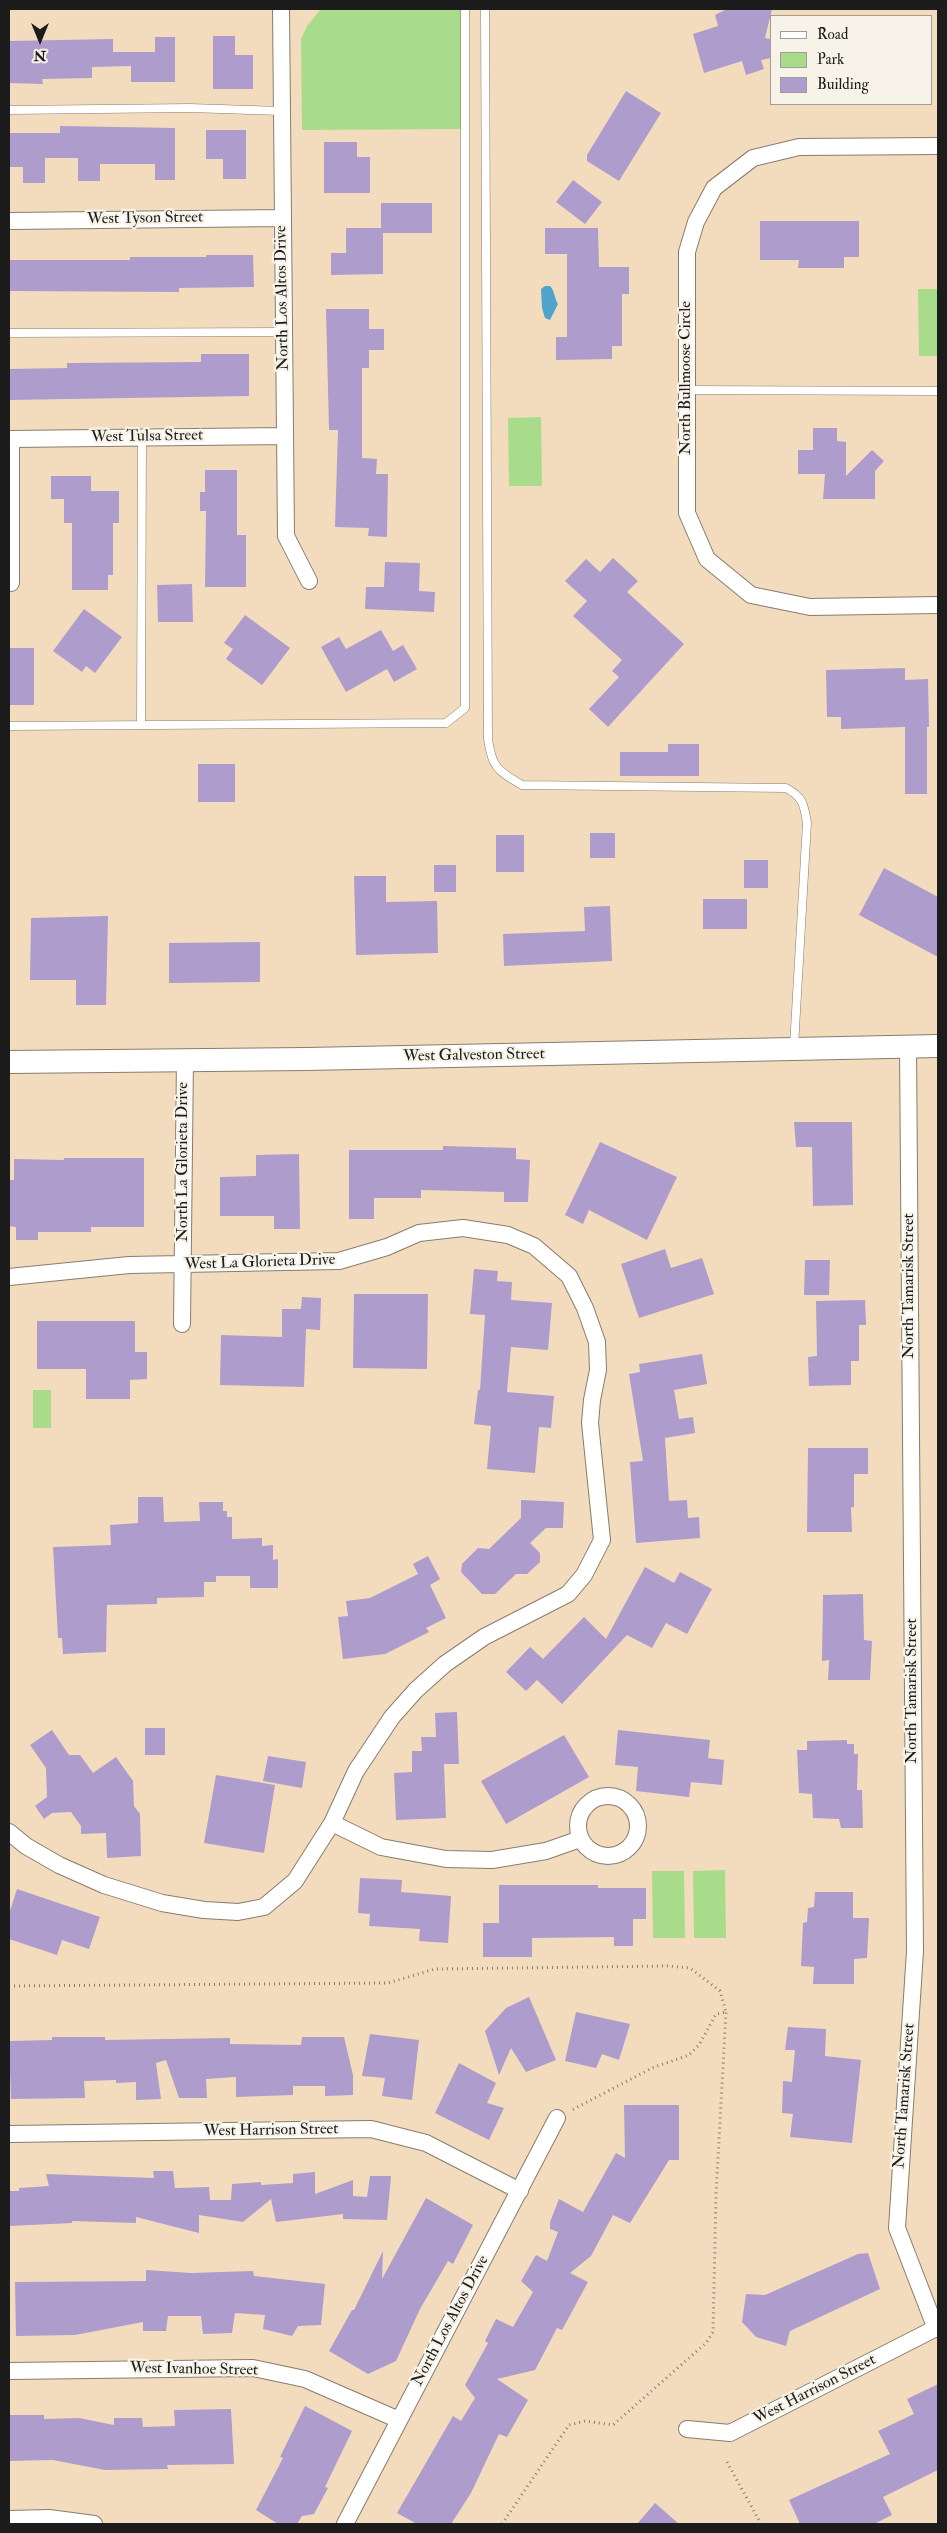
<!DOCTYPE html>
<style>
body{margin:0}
#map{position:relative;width:947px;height:2533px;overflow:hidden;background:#f3dcbe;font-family:"IM FELL Double Pica",serif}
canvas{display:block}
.frame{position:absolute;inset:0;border:10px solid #1c1c1c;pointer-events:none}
.legend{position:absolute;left:770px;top:15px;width:162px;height:90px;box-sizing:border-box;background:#f7f3e8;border:1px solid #9f9d96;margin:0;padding:6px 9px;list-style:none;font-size:15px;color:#1c1c1c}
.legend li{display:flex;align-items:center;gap:10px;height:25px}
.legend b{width:25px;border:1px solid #9f9d96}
.north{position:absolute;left:15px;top:15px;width:50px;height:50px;-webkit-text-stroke:4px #f7f3e8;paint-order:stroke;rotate:180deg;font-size:14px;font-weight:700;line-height:20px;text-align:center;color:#1c1c1c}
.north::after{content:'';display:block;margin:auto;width:18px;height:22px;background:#1c1c1c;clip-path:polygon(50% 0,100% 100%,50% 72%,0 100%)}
</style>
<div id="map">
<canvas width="947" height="2533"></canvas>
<div class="frame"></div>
<ul class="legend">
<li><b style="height:6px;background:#fff"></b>Road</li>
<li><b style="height:14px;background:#a8dc8b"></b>Park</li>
<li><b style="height:14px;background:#ae9ccc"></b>Building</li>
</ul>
<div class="north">N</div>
</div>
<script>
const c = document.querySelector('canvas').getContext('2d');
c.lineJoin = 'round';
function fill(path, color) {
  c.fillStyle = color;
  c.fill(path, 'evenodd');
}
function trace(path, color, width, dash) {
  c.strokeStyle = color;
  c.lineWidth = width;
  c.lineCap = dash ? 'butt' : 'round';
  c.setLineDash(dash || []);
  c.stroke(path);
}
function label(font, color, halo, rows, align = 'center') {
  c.font = font + ' "IM FELL Double Pica",serif';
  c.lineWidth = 4.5;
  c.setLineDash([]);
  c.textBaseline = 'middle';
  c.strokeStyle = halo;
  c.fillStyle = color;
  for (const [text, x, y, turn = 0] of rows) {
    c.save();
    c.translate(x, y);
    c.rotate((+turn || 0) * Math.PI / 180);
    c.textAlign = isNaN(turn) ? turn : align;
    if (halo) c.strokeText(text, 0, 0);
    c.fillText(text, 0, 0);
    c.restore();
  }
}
fill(new Path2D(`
 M321 9H461V129L302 130 301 39 307 26Z
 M918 289H938V356H919Z
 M541 417 542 486H509L508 418Z
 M33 1390H51V1428H33Z
 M725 1870 726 1938H694L693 1871Z
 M652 1871H684L685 1938H653Z`), '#a8dc8b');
fill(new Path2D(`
 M545 286H550C555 291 554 298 558 304L550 320 545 318 542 308 541 289Z`), '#50a3cb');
fill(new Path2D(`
 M727 9H772L765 38 771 39V58L761 60 764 69 746 75 742 61 704 73 693 34 718 26 715 15Z
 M213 36H235V55H253V89H213Z
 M155 37H175V82H131V66L92 67V78L42 79 43 84 9 83V41L113 39V52H155Z
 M626 91 661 113 619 181 587 161V155Z
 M60 126 175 128V180H155V164H100V181H78V158H45V183H23V167H9V133H60Z
 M206 130H246V179H223V159H206Z
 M324 142H357V157H370V193H324Z
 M573 180 602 202 585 224 556 202Z
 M381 203H432V233H383V274L331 275V253H346V228H381Z
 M760 221H859V257H844V268H798L799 260H760Z
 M545 228H598L599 267H629V294H622V346H612V359L556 360V337H567V254H545Z
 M206 255H253L254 287 179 288V292L9 291V260H130V257H206Z
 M326 309H369V329H384V350H369V368H362V458L377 459 376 474H388L387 537 368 536 369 528 335 527 338 430H329Z
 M201 354H249V396L9 400V369L67 368V363L201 362Z
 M813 428H837V441L846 442V476L872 450 884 461 875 471V499H823L825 474H798V450H813Z
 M205 470H237V535H246V587H205L206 511H200V492H205Z
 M51 476H91V491H119V523H113V575H108V590H72V523H64V499H51Z
 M613 558 638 581 627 592 684 644 608 727 589 709 619 677 612 671 622 660 573 616 587 601 565 581 586 559 600 572Z
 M385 562 420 563 419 591 435 592 434 612 365 609 366 587H384Z
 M192 584 193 622H158L157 585Z
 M84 609 122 637 95 673 86 666 82 672 53 651Z
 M245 615 290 648 262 685 226 659 233 649 224 643Z
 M381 630 393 651 403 645 417 669 394 682 387 669 346 692 321 647 339 637 346 649Z
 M9 648H34V705H9Z
 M905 668V680L928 679 929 727H927V794H905V727L841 729V717H827L826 670Z
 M668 744H699V776H620V752H668Z
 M198 764H235V802H198Z
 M590 833H615V858H590Z
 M496 835H524V872H496Z
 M744 860H768V888H744Z
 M434 865H456V892H434Z
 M884 868 938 897V957L859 915Z
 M354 876H386V902L437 901 438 953 356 955Z
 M703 899H747V929H703Z
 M610 906 612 961 504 966 503 934 585 931 584 907Z
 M108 916 106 1005H76V980H30L31 918Z
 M260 942V982L169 983V943Z
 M794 1122H852L853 1205 813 1206 812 1147H796Z
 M600 1142 677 1177 647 1240 589 1210 583 1224 565 1215Z
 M443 1146 516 1148V1159L530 1160 528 1202H504V1192L421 1190V1198H374V1219H349V1150H443Z
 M299 1154 300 1229H274V1216H220V1177L256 1176V1155Z
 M64 1158H144V1227H91V1232H38V1240H16V1227L9 1226V1180H14V1159L64 1160Z
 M665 1249 671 1268 702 1258 714 1294 639 1318 621 1264Z
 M805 1260H830L829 1295H804Z
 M474 1269 498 1271 497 1281 512 1282 511 1300 552 1303 548 1350 511 1347 507 1392 554 1396 551 1428 539 1427 535 1473 487 1469 491 1426 474 1424 478 1390H480L485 1315 470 1314Z
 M354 1294H428L427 1369 353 1368Z
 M302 1297 321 1298 320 1330 306 1329 304 1387 220 1385 221 1335 282 1337V1309H301Z
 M865 1300 866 1325H859V1361H851V1385L809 1386 808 1357 817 1356 816 1301Z
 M37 1321H135V1352H147V1379L130 1380V1399H86V1369H37Z
 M702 1354 707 1384 674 1390 679 1419 693 1417 695 1433 665 1438 669 1501 687 1500 688 1518 699 1517 700 1538 636 1543 630 1462 643 1461 629 1374 640 1372 639 1364Z
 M808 1448H868V1474H854V1507H851L852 1532H807Z
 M138 1497H163L164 1522 200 1521 199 1502H223V1511H227V1517H232V1539L262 1538V1546L273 1545V1560L278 1559V1588H250V1576H216V1582H204V1597L157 1598V1604L107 1605 106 1652 63 1654 62 1638H58L53 1547 111 1545 110 1525 138 1523Z
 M521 1500 564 1502 563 1528H546L530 1543 540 1553V1562L527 1574H516L495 1594H482L461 1572 462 1564 478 1548 489 1549 521 1518Z
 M428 1556 440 1579 430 1585 446 1618 426 1628 429 1632 385 1654 343 1659 338 1617 348 1616 346 1601 370 1598 418 1574 413 1564Z
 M645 1567 674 1583 680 1572 712 1589 687 1634 666 1623 652 1648 627 1635 562 1704 537 1680 526 1691 506 1672 530 1647 543 1659 584 1617 606 1639Z
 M863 1594 864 1640 872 1641 870 1680H828L829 1660 822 1661 823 1595Z
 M457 1712 459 1764H444L446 1818 396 1820 394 1773 412 1772V1751H422L421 1737H436L435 1713Z
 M145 1728H165V1755H145Z
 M52 1730 69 1755H80L93 1773 116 1757 133 1781 134 1806 140 1814 141 1856 107 1858 106 1833 81 1834V1826L71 1812 52 1813 44 1819 35 1806 47 1797 46 1768 30 1745Z
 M618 1730 710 1740 708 1758 724 1760 722 1785 691 1782 689 1797 636 1791 638 1767 615 1765Z
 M564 1735 589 1777 506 1824 481 1781Z
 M847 1740V1744H854V1754H858L857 1790H862L863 1828H841L839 1819 813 1818 812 1794 799 1793 797 1750H807V1741Z
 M268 1756 306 1762 302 1788 263 1781Z
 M216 1775 275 1785 264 1853 204 1843Z
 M360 1878 402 1880 401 1892 451 1896 448 1943 419 1941 420 1929 369 1926 370 1914 358 1913Z
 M499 1885H598V1888H646V1919H633V1946H614V1937L532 1938V1957H483V1923H499Z
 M17 1889 100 1917 89 1949 62 1940 57 1955 9 1939V1914Z
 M815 1892H853V1918H869L867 1958 854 1959V1984H813L814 1967 801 1966 803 1923 807 1922 808 1908 814 1907Z
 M529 1997 556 2060 526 2072 511 2048 499 2075 485 2031 506 2008Z
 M576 2012 630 2024 619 2060 602 2054 596 2068 565 2061Z
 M788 2027 826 2029 825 2056 861 2060 852 2143 790 2137 793 2114 782 2113 783 2081 792 2082 795 2050H785Z
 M370 2034 419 2040 412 2100 382 2096 385 2078 362 2076Z
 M52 2037H105V2040L230 2038V2044L301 2045 302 2037H344L353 2075V2095L325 2096V2086H293V2095L236 2097V2077L206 2079 207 2098H179L166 2060 156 2063 161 2099 136 2100V2082L116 2083V2080L84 2081 85 2098 11 2099 9 2041 52 2040Z
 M459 2063 496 2083 487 2103 504 2108 489 2140 435 2113Z
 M624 2105H679V2160H669L630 2223 613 2215 591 2256 570 2273 588 2282 562 2330 557 2328 535 2370 497 2379 528 2400 507 2437 499 2434 471 2493 451 2524H417L397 2513 453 2416 461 2421 475 2398 465 2385 488 2343 485 2341 496 2319 513 2327 533 2292 521 2281 536 2255 547 2261 558 2232 550 2229V2222L559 2199 583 2212 616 2153 625 2158Z
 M153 2171H173L175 2188 209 2187 210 2200H231L232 2184 261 2182V2185L293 2183V2174L315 2172V2194L353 2180V2196L367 2197 370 2176H391L387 2220 343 2219V2214L276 2222 271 2199 243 2222 199 2215V2233L136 2217V2223L72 2221V2223L9 2226V2191H19V2188L49 2186 46 2174 154 2178Z
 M426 2198 473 2225 453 2264 448 2261 420 2309 396 2361 368 2374 329 2351 352 2310H354L383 2251 382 2279Z
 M868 2253 880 2289 790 2331 786 2346 756 2337 742 2322 746 2294 765 2295 858 2254Z
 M146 2270 191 2273 253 2271 254 2276 325 2284 321 2325 298 2326 292 2336 263 2329 265 2315 235 2313 232 2333 203 2334 201 2316H168L166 2331H143V2322L75 2335 16 2336 15 2282 146 2281Z
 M938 2384V2470L883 2497 892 2515 874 2524H800L789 2500 890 2454 878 2431 914 2414 907 2399Z
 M305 2406 352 2431 325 2487 328 2488 314 2514 302 2516 297 2524H278L256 2510 283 2458 280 2457Z
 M231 2409 234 2464 167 2465 168 2469 105 2470 53 2460 9 2461V2415H44V2419L79 2418 114 2425V2418H142L143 2427 175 2426 174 2410Z
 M655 2503 679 2524H637Z`), '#ae9ccc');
const lane = new Path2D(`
 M485 9 488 739C492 768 498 771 522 785L786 788C803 797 804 804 807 823L794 1046
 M9 110 190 108 281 111
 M9 333 283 332
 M687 390 938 391
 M141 724 142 437
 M9 726 446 723 465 708V9`);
const street = new Path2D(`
 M281 9 286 536 309 581
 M938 146 799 147 753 158 714 188 696 222 687 252V513L707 559 751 595 810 607 938 605
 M9 221 282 218
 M9 439 285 436
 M11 439V583
 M908 1046 915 1951 897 2228 936 2329
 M9 1277 129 1265 339 1261 387 1247 419 1233 463 1228 508 1235 534 1246 569 1276 585 1308 597 1342 598 1370 592 1400 590 1423 602 1540 584 1575 568 1594 484 1637 445 1664 416 1690 392 1717 356 1771 332 1823 295 1881 264 1907 238 1912 204 1910 162 1903 104 1885 59 1865 26 1846 9 1832
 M182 1324 185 1059
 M578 1826a30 30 0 1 1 60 0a30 30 0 1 1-60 0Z
 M332 1823 381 1847 446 1859 492 1860 546 1851 580 1839
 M9 2134 371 2129 426 2143 520 2191
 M9 2371 253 2368 305 2379 399 2420
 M687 2429 730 2433 938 2327
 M9 2519 49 2518 94 2524
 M345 2524 557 2118`);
const secondary = new Path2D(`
 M9 1062 307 1059 938 1046`);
trace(lane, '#887c6d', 9);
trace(street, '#887c6d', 18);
trace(secondary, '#887c6d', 24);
trace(new Path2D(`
 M9 1986 388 1983 435 1969 667 1966 690 1968 720 1991 726 2012 716 2014 699 2045 689 2055 652 2068 570 2111
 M727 2462 761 2524
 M502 2524 569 2425 585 2421 613 2425 706 2343 713 2332 716 2194 726 2012`), '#887c6d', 3, [1, 4]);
trace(lane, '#fff', 8);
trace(street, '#fff', 16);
trace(secondary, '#fff', 22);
label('16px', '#1c1c1c', '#f7f3e8', [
 ["West Tyson Street",145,219,-1],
 ["North Los Altos Drive",283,298,-91],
 ["North Bullmoose Circle",687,378,-90],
 ["West Tulsa Street",147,437,-1],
 ["West Galveston Street",474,1056,-1],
 ["North La Glorieta Drive",184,1162,-90],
 ["West La Glorieta Drive",260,1263,-2],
 ["North Tamarisk Street",910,1286,-90],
 ["North Tamarisk Street",913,1691,-90],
 ["North Tamarisk Street",905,2096,-86],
 ["West Harrison Street",271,2131,-1],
 ["North Los Altos Drive",451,2321,-62],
 ["West Ivanhoe Street",194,2370,1],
 ["West Harrison Street",815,2390,-27]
]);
</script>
